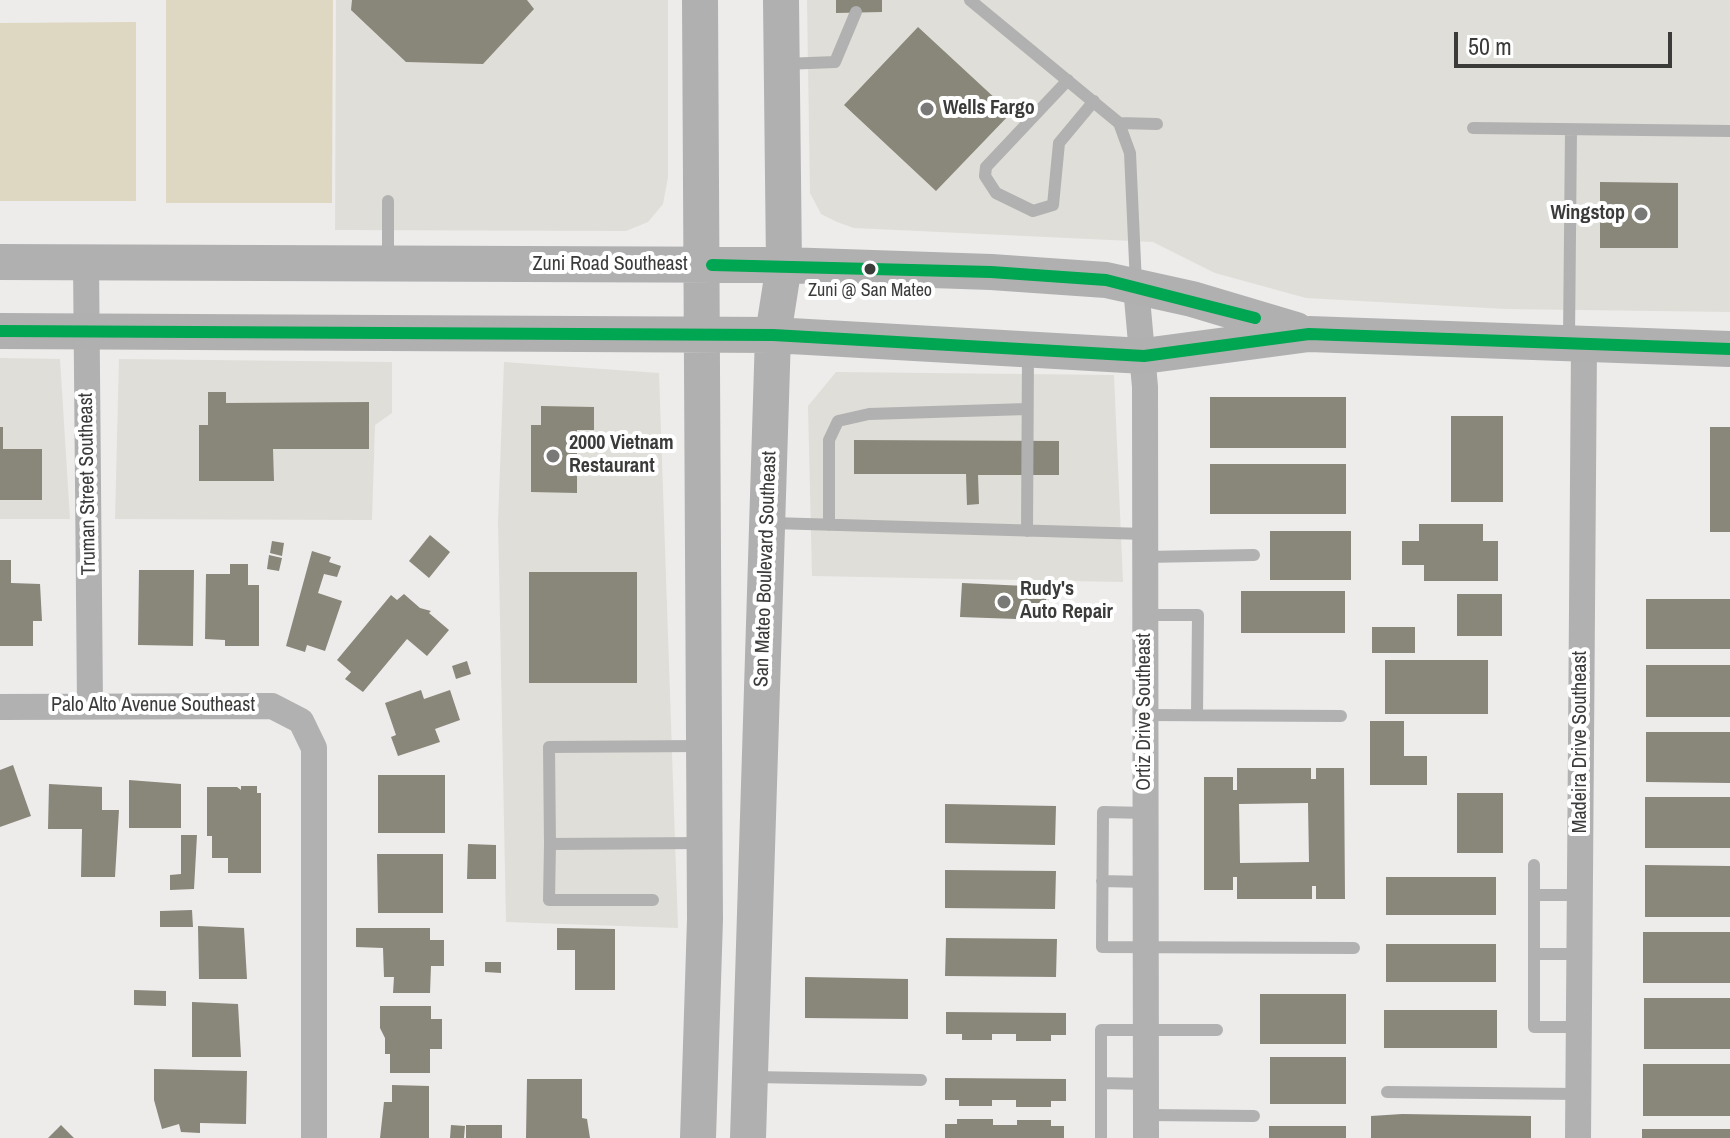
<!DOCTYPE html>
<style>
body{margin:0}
#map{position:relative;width:1730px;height:1138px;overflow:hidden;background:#edeceb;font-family:"Archivo Narrow",sans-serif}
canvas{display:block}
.scale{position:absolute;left:1454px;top:32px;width:218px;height:36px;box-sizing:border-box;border:4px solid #3b3b3a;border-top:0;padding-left:10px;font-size:24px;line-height:28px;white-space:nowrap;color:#3b3b3a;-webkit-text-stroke:6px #fff;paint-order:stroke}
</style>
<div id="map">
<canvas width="1730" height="1138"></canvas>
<div class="scale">50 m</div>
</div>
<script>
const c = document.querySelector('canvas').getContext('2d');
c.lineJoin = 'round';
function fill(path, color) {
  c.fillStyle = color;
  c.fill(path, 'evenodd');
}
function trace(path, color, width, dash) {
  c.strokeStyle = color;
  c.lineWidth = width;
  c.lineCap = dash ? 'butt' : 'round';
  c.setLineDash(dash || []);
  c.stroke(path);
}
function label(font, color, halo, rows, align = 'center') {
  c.font = font + ' "Archivo Narrow",sans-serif';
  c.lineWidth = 8;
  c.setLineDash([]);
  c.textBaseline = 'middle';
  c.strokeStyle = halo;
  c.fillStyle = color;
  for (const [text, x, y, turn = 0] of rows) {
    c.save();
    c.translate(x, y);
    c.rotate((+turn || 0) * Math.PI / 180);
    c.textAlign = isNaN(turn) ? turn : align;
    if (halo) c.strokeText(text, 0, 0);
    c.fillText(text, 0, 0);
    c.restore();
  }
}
fill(new Path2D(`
 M336 0H668V177L663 204 648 222 626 231 335 230Z
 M807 0H1730V312L1505 309 1306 298 1215 273 1153 242 854 228 837 222 821 214 810 193Z
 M0 358 60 359 70 519H0Z
 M119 359 392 362V413L375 425 372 520 115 519Z
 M504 362 659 373 678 928 506 922 498 520Z
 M836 372 1114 375 1123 582 812 576 808 406Z`), '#e0ded8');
fill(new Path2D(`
 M166 0H333L332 203H166Z
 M136 22V201H0V23Z`), '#ded7c2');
fill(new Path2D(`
 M352 0H527L534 9 483 64 406 62 351 10Z
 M836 0H882V12L836 13Z
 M918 27 1011 113 936 191 844 105Z
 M1600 182 1678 183V248H1600Z
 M208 392H226V403L369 402V449H273L274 481H199V425H208Z
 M1210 397H1346V448H1210Z
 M541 406 594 407V430H577V493L531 492V425H541Z
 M1451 416H1503V502H1451Z
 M0 427H3V449H42V500H0Z
 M1710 427H1730V532H1710Z
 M854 440 1059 441V475H978L979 504 967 505 966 474H854Z
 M1210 464H1346V514H1210Z
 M1419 524H1483V541H1498V581H1424V565H1402V541H1419Z
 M1270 531H1351V580H1270Z
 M430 535 450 552 429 578 409 561Z
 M272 541 284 543 282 556 270 553Z
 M312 551 331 557 329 562 341 566 337 577 324 574 318 593 342 601 325 651 307 645 305 652 286 646Z
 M269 555 282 558 279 571 267 569Z
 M0 560H11V583L40 584 42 621H33V646H0Z
 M230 564H248V585H259V646H225V640L205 639 206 574H230Z
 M139 570H194L193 646 138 645Z
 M529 572H637V683H529Z
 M962 583 1047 587 1045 620 960 617Z
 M1241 591H1345V633H1241Z
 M404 594 420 608 431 611 429 613 449 630 427 656 407 639 363 692 345 679 351 672 337 660 391 595 397 600Z
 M1457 594H1502V636H1457Z
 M1646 599H1730V649H1646Z
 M1372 627H1415V653H1372Z
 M1385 660H1488V714H1385Z
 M467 661 471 674 456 679 452 666Z
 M1646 665H1730V717H1646Z
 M421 690 424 699 450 690 460 720 435 729 440 742 398 756 391 737 396 735 385 703Z
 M1370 721H1404V756H1427V785H1370Z
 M1646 732H1730V783L1646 782Z
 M13 765 31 816 0 827V770Z
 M1237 768H1311V779H1316V768H1344L1345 899H1316V886H1312V899H1237V877H1233V890H1204V777H1233V790H1237ZM1308 803 1309 862 1240 863 1239 804Z
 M378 775H445V833H378Z
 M129 780 181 784V828H129Z
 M49 784 102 787V810H119L115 877H81L82 829H48Z
 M241 786H257V793H261V873H228V858H212V836H207V787H237L241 790Z
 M1457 793H1503V853H1457Z
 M1645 797H1730V848H1645Z
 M945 804 1056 806 1055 845 945 843Z
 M181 835H197L194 889 170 890V875L181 874Z
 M468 844 496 845V879H467Z
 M377 854H443V913H378Z
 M1645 865 1730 866V917H1645Z
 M945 870 1056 871 1055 909 945 908Z
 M1386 877H1496V915H1386Z
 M192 910 193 927H160V911Z
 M198 926 244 928 247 979H199Z
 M356 928H430V940H444V966H431L430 993H393L394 977H384L383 948 356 947Z
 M557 928 615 929V990H575V950H557Z
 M1643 932H1730V983H1643Z
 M946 938 1057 939 1056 977 945 976Z
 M1386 944H1496V982H1386Z
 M485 962H501V973L485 972Z
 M805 977 908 979V1019L805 1018Z
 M134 990 166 991V1006L134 1005Z
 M1260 994H1346V1044H1260Z
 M1644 998H1730V1049H1644Z
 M192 1002 238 1004 241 1057H192Z
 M380 1006H431V1019H442V1049H430V1073H390V1054H385V1038L380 1028Z
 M1384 1010H1497V1048H1384Z
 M946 1012 1066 1013V1035H1051V1041H1016V1034H992V1040H962V1034H946Z
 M1270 1057H1346V1104H1270Z
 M1643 1064H1730V1116H1643Z
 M154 1069 247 1071 246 1124 200 1123V1133L181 1132 179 1124 162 1129 154 1100Z
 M945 1078 1066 1079V1101H1051V1107H1016V1100H992V1106H959V1100H945Z
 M527 1079H582V1118L587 1119 590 1138H526Z
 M392 1085 429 1086V1138H380L384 1102H392Z
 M1402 1114 1531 1116V1138H1371V1116Z
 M957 1119H993V1125H1017V1120H1051V1126H1064V1138H945V1124H957Z
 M61 1125 74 1138H48Z
 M451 1125 465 1126 464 1138H450Z
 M466 1125H502V1138H466Z
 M1269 1126H1346V1138H1269Z
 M1642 1129H1730V1138H1642Z`), '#89867a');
trace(new Path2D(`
 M970 0 1119 123 1130 153 1136 284
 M784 64 835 62 856 12
 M1068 80 986 167 985 176 996 193 1033 211 1053 205 1059 143 1094 101
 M1119 123 1157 124
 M1473 128 1730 131
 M388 201V260
 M1569 338 1571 130
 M772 523 1145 534
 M829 525V440L838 421 869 414 1027 409
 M1027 531 1028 353
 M1145 557 1254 555
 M1145 615H1198L1197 715
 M1145 715 1341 716
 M700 746 549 747 550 844 702 843
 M1145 813 1103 812 1102 947 1354 948
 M550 844 549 900H653
 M1534 865V1027H1579
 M1102 881 1146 882
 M1534 895H1580
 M1534 954H1579
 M753 1077 921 1080
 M1101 1083 1146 1084
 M1387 1092 1578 1094
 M1146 1115 1254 1116
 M1101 1138V1030H1217`), '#b2b1b1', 12);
trace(new Path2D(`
 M86 262 90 706
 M1136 287 1145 387 1146 1138
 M0 707 272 706 301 721 314 748V1138
 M1578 1138 1584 346`), '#b2b1b1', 26);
trace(new Path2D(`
 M0 262 784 265 991 272 1106 280 1192 299 1296 330
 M0 331 773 335 1144 356 1309 334 1730 349
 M698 1138 705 919 700 0
 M748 1138 773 335 784 265 781 0`), '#b1b0b0', 36);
trace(new Path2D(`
 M712 265 991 272 1106 280 1255 318
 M0 331 773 335 1144 356 1309 334 1730 349`), '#00a651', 12);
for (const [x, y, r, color] of [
 [927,109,8,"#797978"],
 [1641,214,8,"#797978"],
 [870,269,7,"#3b3b3a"],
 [553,456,8,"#797978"],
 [1004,602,8,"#797978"]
]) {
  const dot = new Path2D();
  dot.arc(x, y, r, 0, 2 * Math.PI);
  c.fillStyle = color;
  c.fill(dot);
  trace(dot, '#fff', 3);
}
label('18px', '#3b3b3a', '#fff', [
 ["Zuni @ San Mateo",870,291]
]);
label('bold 20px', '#3b3b3a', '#fff', [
 ["Wells Fargo",943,109],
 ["Wingstop",1625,214,"right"],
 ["2000 Vietnam",569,444],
 ["Restaurant",569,467],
 ["Rudy's",1020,590],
 ["Auto Repair",1020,613]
], 'left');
label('20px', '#3b3b3a', '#fff', [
 ["Zuni Road Southeast",610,265],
 ["Truman Street Southeast",88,484,-91],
 ["San Mateo Boulevard Southeast",766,569,-88],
 ["Palo Alto Avenue Southeast",153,706],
 ["Ortiz Drive Southeast",1145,712,-90],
 ["Madeira Drive Southeast",1581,742,-90]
]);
</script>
